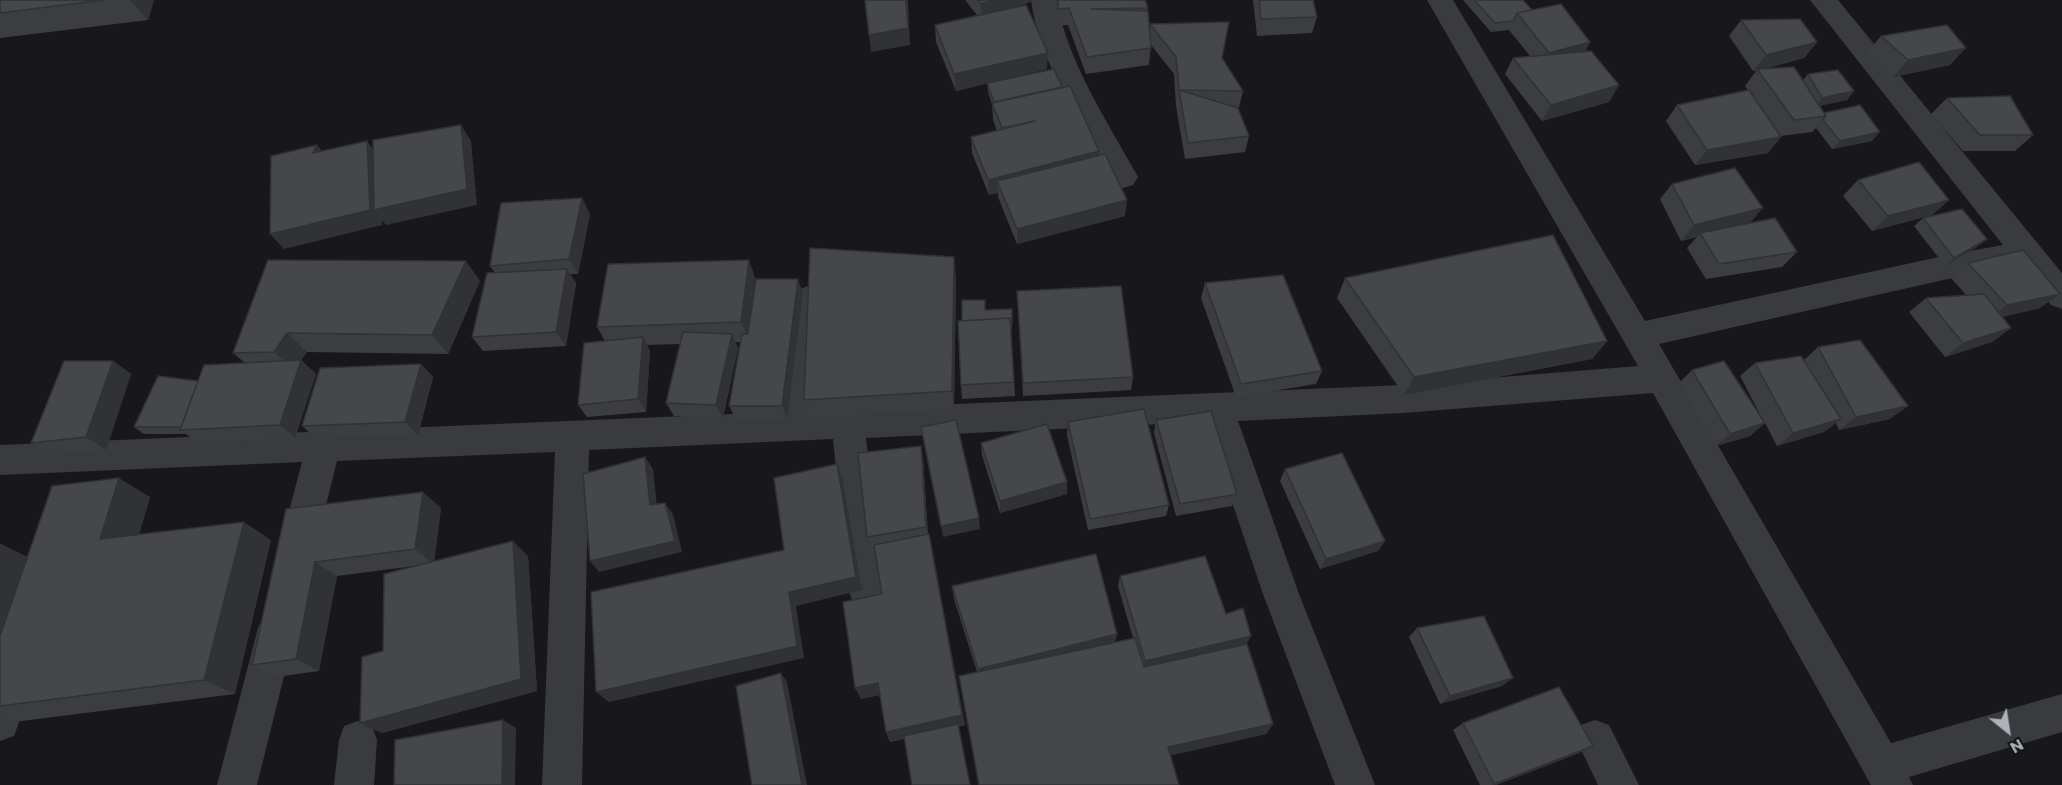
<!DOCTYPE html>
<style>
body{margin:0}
#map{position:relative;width:2062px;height:785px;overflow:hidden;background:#18181a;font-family:Commissioner,sans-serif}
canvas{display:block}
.north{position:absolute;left:1978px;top:701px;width:60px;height:60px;-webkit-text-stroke:4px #131315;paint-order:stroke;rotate:150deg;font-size:16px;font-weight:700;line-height:24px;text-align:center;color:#abb2b9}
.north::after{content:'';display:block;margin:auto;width:21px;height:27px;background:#abb2b9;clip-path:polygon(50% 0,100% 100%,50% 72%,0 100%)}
</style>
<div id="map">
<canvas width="2062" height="785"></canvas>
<div class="north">N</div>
</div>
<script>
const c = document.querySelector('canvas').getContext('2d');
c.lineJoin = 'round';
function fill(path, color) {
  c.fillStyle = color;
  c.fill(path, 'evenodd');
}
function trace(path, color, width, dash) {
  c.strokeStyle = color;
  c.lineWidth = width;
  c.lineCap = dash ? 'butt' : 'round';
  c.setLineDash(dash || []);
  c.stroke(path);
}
fill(new Path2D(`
 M1031 0H1057C1066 60 1109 124 1138 177L1133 185 1123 188 1113 185C1084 132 1038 59 1031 0Z
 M1427 0H1453L1645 321 1948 255 2003 245 1810 0H1838L2062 273V309L2051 305 2020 267 1948 279 1659 344 1891 743 2062 694V732L1909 777 1913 785H1871L1653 393 1403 413 1238 421 1299 594 1375 785H1335L1263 594 1205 422 866 438 884 590 879 602 866 607 853 602 848 590 833 439 589 450 582 785H542L555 452 337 461 315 549 310 561 297 566 284 561 279 549 302 462 0 475V445L780 412 795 298 800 289 811 285 822 289 827 298 814 410 1403 385 1638 366Z
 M277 610 290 615 296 628 257 785H217L258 628 264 615Z
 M18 655 31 661 37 674 14 736 0 741V672L5 661Z
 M1595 720 1609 725 1639 785H1598L1576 739 1581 725Z
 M358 721 372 726 377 740 374 785H334L339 740 344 726Z`), '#393b3f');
fill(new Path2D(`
 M0 0H154L148 20 0 38Z
 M965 0H1034L1020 6 1047 69 956 91 936 42 935 25 977 15Z
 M1253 0H1313L1317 17 1312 33 1257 36Z
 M1463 0H1523L1532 10 1590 42 1585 52 1619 85 1609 102 1542 121 1505 74 1513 58 1530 56 1509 30 1491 32Z
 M1148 8 1147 11 1150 24 1222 58 1243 91 1239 107H1235L1249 136 1245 152 1185 159 1176 106 1174 74 1151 45 1149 65 1086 74 1068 25H1057L1058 9Z
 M1741 20 1817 42 1804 58 1764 69 1803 80 1808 74 1854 91 1847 100 1819 106 1824 113 1872 141 1832 149 1816 128 1812 132 1781 136 1768 153 1695 165 1666 121 1677 105 1748 90 1745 86 1756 71H1753L1729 36Z
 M1881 36 1950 65 1893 77 1867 52Z
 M987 83 1062 87 1099 155 1125 216 1017 244 998 197V193L989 195 972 153 971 137 997 131 993 119 992 104 988 92Z
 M1947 98 2033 135 2015 151H1963L1931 114Z
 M1858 180 1949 200 1932 215 1872 231 1843 196Z
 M1672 184 1750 223 1797 252 1782 267 1706 279 1687 248 1697 237 1681 241 1660 199Z
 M590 214 578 274H570L576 283 566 346 483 351 472 337 495 273 490 266Z
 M1923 218 1977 247 1945 266 1914 226Z
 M268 260 480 281 448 354 307 352 301 360 316 374 295 438 197 442 186 434H144L134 427 198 381 245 363 233 353Z
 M1968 263 2040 308 2002 317 2011 328 1992 342 1945 357 1909 312 1926 298 1966 295 1951 278Z
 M956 277 954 409 810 418 804 400Z
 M1345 278 1607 341 1592 359 1404 395 1337 298Z
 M756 279 803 293 787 419H736L729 406 741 342H735L738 348 723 418 674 416 666 403 681 344 647 345 650 351 646 412 587 417 578 405 605 341 597 327Z
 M1205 283 1322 371 1316 384 1236 397 1201 298Z
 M1017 291 1133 377 1131 390 1023 396Z
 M1012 309V331H1011L1015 396 962 399 961 385 986 310Z
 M1818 347 1890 419 1839 430 1836 423 1824 432 1777 446 1765 423 1750 436 1716 446 1679 383 1692 370 1764 422 1740 376 1755 363 1804 360Z
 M113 361 131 374 106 450 52 456 31 443Z
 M421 364 433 377 418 435 317 439 302 426Z
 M1156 420 1237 494 1232 506 1176 516 1154 433Z
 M1068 422 1169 505 1166 516 1088 530 1067 435Z
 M981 443 1067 482V494L1000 513 982 455Z
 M923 458 928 534 932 549 965 725 890 742 886 732 880 695 861 699 882 594 874 547 871 548 867 537Z
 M1285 469 1385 541 1378 551 1320 569 1280 481Z
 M150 497 139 534 271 540 235 694 14 722 0 717V544L28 557Z
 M441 508 434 561 528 556 537 691 382 733 360 723 383 651 415 566 337 576 319 671 276 677 252 665 286 509Z
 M1120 576 1226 614 1251 636 1246 644 1273 724 1266 734 1171 755 977 672 954 599 952 586 1117 634 1115 642 1133 638 1118 586Z
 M1417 628 1502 686 1440 704 1409 637Z
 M1463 723 1593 746 1579 753 1496 785H1480L1453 730Z`), '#3b3d40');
fill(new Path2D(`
 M130 0H154L148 20Z
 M906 0H908L910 45 871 52 869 35Z
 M992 0H1034L982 21 981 4Z
 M1590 42 1581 59 1541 69 1549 53Z
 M1817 42 1804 58 1758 70 1757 69 1756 71H1753L1766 55Z
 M1966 48 1950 65 1893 77 1908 60Z
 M1048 53 1047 69 956 91 954 74Z
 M1619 85 1609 102 1542 121 1551 105Z
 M1854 91 1847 100 1815 107 1822 98Z
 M461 125 471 141 477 205 386 225 382 220V225L284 249 270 234 367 141 378 156Z
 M1880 132 1872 141 1832 149 1840 141Z
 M1781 137 1768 153 1695 165 1707 150Z
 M317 145 330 161 313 153Z
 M1099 151 1098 167 997 181 998 193 989 195 988 180Z
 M582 198 590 214 578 274 569 259Z
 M1127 200 1125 216 1017 244V229Z
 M1949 200 1932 215 1872 231 1888 216Z
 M1763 208 1750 223 1700 233 1697 237 1681 241 1694 225Z
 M1987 239 1977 247 1945 266 1954 258Z
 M954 257 956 277 954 409 952 391Z
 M749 260 756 280 749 341 741 322Z
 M466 261 480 281 448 354 432 335Z
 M567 269 576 283 566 346 556 332Z
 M798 279 803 293 787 419 782 406Z
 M2060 294 2040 308 1988 320 2007 305Z
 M2011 328 1992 342 1945 357 1963 343Z
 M287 333 307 352 301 360 316 374 295 438 280 425 294 370 274 352Z
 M732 334 738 348 723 418 716 405Z
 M643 337 650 351 646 412 638 399Z
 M1607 341 1592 359 1404 395 1414 377Z
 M113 361 131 374 106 450 86 437Z
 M421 364 433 377 418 435 405 422Z
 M1908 406 1890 419 1839 430 1856 417Z
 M1841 419 1824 432 1777 446 1793 433Z
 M1765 423 1750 436 1716 446 1730 434Z
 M921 446 923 458 928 538 926 527Z
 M645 457 653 469 658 516 650 505Z
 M837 464 843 481 862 590 796 606 804 658 609 702 596 692 789 592Z
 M119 478 150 497 133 556 100 539Z
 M1067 482V494L1000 513V501Z
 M423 492 441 508 434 564 415 549Z
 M665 503 673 514 682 552 599 572 590 561Z
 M979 518 980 529 943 537 941 526Z
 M244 522 271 540 235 694 204 680Z
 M929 534 965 725 890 742 886 732Z
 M513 541 528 556 537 691 382 733 360 723Z
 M1385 541 1378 551 1320 569 1326 559Z
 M1 544 31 559 0 706V547Z
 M315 562 337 576 319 671 296 659Z
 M1117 634 1114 646 980 680 978 669Z
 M1251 636 1246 645 1143 670 1145 661Z
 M781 673 787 682 807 785H802Z
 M1513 678 1502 686 1440 704 1450 696Z
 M878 683 883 694 861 699 855 688Z
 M503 720 516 728 515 785H502Z
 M1273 724 1266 734 1164 757 1168 747Z
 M1593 746 1579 753 1496 785H1492Z`), '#303234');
const building = new Path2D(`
 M0 0H103L0 13Z
 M865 0H906L908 28 869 35Z
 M978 0H992L981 4Z
 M1058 0H1145L1148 8 1091 9 1148 11 1151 48 1087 57 1069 8 1058 9Z
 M1259 0H1313L1317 17 1261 19Z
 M1474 0H1523L1532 10 1517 13 1513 21 1495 23Z
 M1561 4 1590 42 1549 53 1517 13Z
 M1026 5 1048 53 954 74 935 25Z
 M1800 19 1817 42 1766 55 1741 20Z
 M1229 22 1222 58 1243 91 1179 90 1238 108 1249 136 1188 143 1179 90 1176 57 1150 24Z
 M1947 25 1966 48 1908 60 1881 36Z
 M1591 51 1619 85 1551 105 1513 58Z
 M1794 67 1826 116 1794 120 1757 69Z
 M1054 69 1062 87 994 102 987 83Z
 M1838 70 1854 91 1822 98 1808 74Z
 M1070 86 1099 151 988 180 971 137 1035 121 1002 128 992 103Z
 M1749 90 1781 137 1707 150 1677 105Z
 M2010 96 2033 135H1980L1947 98Z
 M1860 105 1880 132 1840 141 1823 120 1826 116 1824 113Z
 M461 125 467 189 374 210 373 140Z
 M367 141 370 210 270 234 271 156 317 145 313 153Z
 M1105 154 1127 200 1017 229 997 181Z
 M1919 162 1949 200 1888 216 1858 180Z
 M1735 168 1763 208 1694 225 1672 184Z
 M582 198 569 259 490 266 501 203Z
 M1962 209 1987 239 1954 258 1923 218Z
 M1775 218 1797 252 1719 264 1700 233Z
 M1553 235 1607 341 1414 377 1345 278Z
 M810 248 954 257 952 391 804 400Z
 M2023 250 2060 294 2007 305 1968 263Z
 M268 260 466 261 432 335 287 333 274 352 233 353Z
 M749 260 741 322 597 327 608 264Z
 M567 269 556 332 472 337 487 273Z
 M1283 275 1322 371 1241 384 1205 283Z
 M756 279H798L782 406H729L742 334H748Z
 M1121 286 1133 377 1023 383 1017 291Z
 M1984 294 2011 328 1963 343 1926 298Z
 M962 300H985V310L1012 309V323L1011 324 1010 318 962 321Z
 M1010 318 1014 382 961 385 958 321Z
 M683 332 732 334 716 405 666 403Z
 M643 337 638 399 578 405 584 343Z
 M1860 340 1908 406 1856 417 1818 347Z
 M1801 356 1841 419 1793 433 1755 363Z
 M301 360 280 425 180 430 204 365Z
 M64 361H113L86 437 31 443Z
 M1724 361 1765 423 1730 434 1692 370Z
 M421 364 405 422 302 426 320 368Z
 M158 376 198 381 181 427H134Z
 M1144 409 1169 505 1090 519 1068 422Z
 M1211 411 1237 494 1180 504 1156 420Z
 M956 420 979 518 941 526 921 427Z
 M1047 424 1067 482 1000 501 981 443Z
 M921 446 926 527 867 537 858 453Z
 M1342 453 1385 541 1326 559 1285 469Z
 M645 457 650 505 665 503 675 541 590 561 583 474Z
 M837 464 856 577 789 592 797 646 596 692 591 592 784 550 774 478Z
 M119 478 100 539 244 522 204 680 0 706V636L52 486Z
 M423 492 415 549 315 562 296 659 252 665 286 509Z
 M929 534 962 715 886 732 878 683 855 688 843 602 882 594 874 545Z
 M513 541 521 679 360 723 362 657 383 651 384 574Z
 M1096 554 1117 634 978 669 952 586Z
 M1205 556 1226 614 1243 608 1251 636 1145 661 1120 576Z
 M1484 616 1513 678 1450 696 1417 628Z
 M1135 638 1144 667 1247 644 1273 724 1168 747 1179 785H979L959 676Z
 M781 673 802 785H752L736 686Z
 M1559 687 1593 746 1494 784 1463 723Z
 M503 720 502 785H394L395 740Z
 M958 724 970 785H912L904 736Z`);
fill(building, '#45474a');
trace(building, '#303234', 1.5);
</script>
